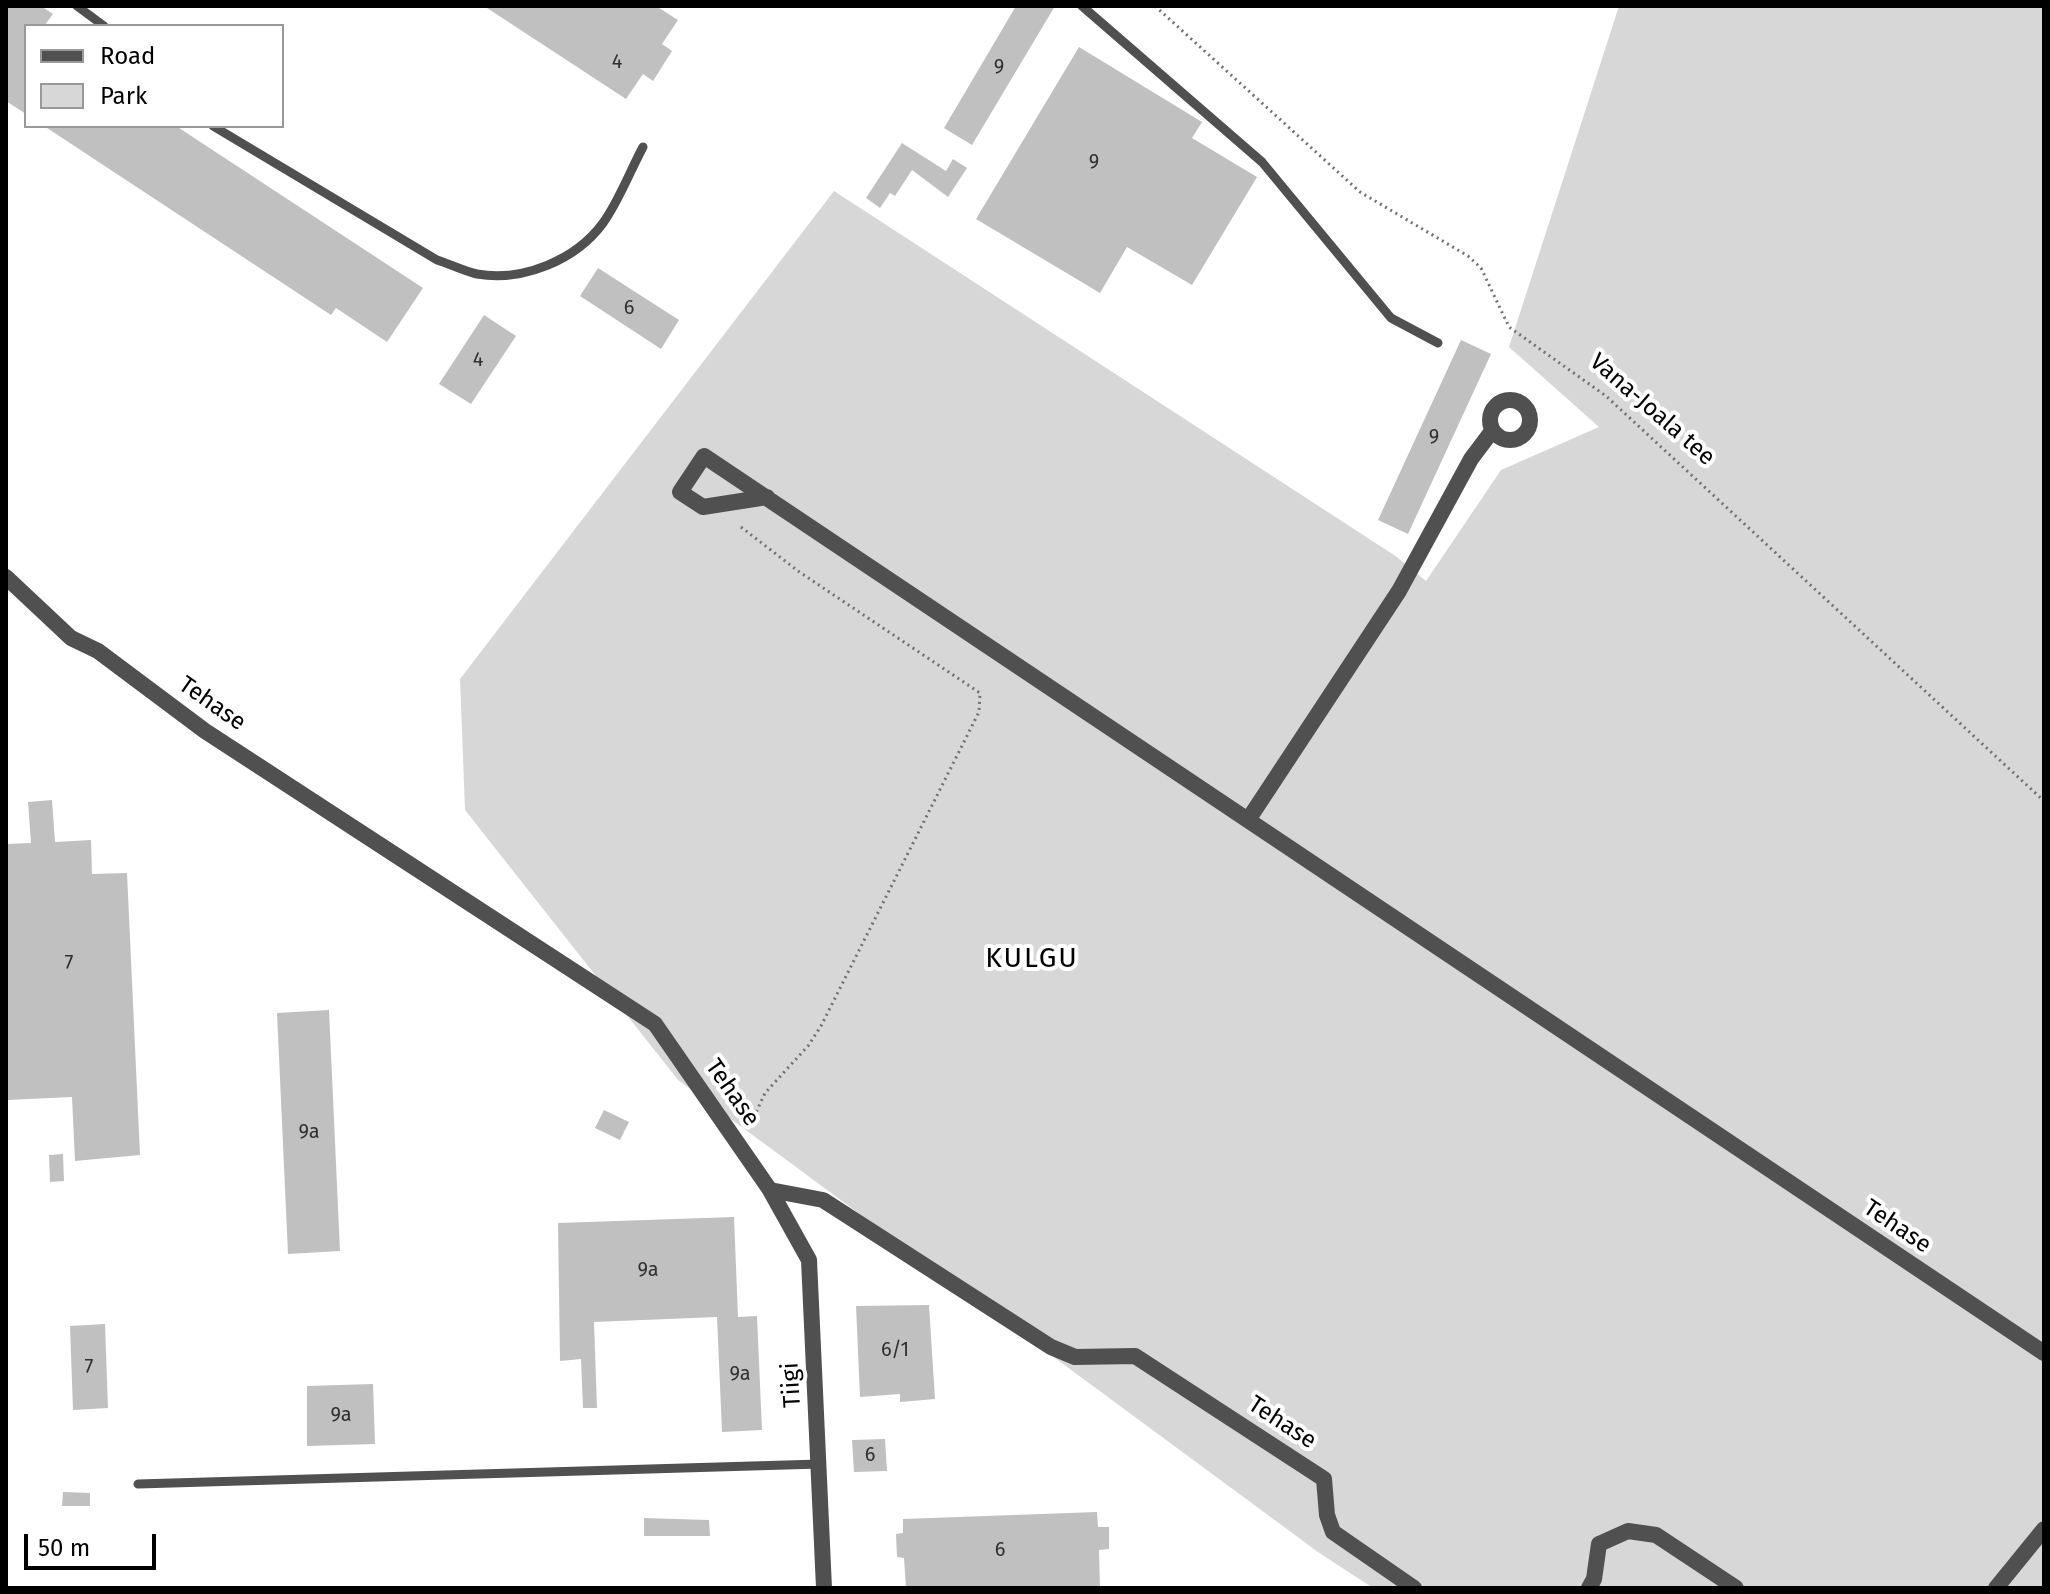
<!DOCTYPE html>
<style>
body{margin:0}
#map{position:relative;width:2050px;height:1594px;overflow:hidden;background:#fff;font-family:"Fira Sans",sans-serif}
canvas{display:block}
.frame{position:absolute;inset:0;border:8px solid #000;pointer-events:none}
.legend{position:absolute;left:24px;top:24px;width:260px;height:104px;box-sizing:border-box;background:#fff;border:2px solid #999;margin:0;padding:10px 14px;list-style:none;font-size:24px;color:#000}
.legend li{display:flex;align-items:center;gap:16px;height:40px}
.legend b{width:40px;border:2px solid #999}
.scale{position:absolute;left:24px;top:1534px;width:132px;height:36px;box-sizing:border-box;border:4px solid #000;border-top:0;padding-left:10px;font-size:24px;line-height:28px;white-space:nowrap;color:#000;-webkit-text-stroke:6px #fff;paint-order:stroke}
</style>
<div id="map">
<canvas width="2050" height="1594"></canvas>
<div class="frame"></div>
<ul class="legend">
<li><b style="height:10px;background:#505050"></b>Road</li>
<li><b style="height:22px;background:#d7d7d7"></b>Park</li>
</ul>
<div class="scale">50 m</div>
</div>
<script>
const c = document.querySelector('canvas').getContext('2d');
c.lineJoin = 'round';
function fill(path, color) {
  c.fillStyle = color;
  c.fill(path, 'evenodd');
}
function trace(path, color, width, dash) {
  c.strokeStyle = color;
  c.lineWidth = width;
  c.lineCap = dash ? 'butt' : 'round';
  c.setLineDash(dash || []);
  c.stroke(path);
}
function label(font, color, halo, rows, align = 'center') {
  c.font = font + ' "Fira Sans",sans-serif';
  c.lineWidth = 8;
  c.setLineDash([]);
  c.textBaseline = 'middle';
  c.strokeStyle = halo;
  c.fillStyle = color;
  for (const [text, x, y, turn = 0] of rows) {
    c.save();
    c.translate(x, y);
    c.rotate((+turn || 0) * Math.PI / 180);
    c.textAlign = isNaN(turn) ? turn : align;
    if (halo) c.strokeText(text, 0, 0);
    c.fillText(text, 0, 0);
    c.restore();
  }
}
fill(new Path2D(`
 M1619 6H2044V1588H1373L1318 1552 678 1080 465 810 460 679 834 191 1397 557 1426 581 1501 470 1599 427 1509 347Z`), '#d7d7d7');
fill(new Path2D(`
 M6 6H41L53 14 44 26H26V114L6 101Z
 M484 6H656L678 20 662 44 672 51 653 81 643 74 626 99Z
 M1016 6H1055L972 145 944 128Z
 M1079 47 1202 122 1192 138 1257 177 1192 285 1127 247 1100 293 976 219Z
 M44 126H176L423 288 387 342 336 308 331 315Z
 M902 143 946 171 953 159 967 168 948 197 912 170 895 196 890 193 880 208 866 198Z
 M598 268 679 320 661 349 580 296Z
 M484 315 516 336 471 404 439 384Z
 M1461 340 1491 354 1408 534 1378 520Z
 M52 800 55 842 91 840 92 874 127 873 140 1155 75 1161 72 1097 8 1100 6 844 31 843 28 802Z
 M329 1010 340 1251 288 1254 277 1013Z
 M604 1110 629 1122 620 1140 595 1128Z
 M63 1154 64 1181 50 1182 49 1155Z
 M734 1217 738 1317 757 1316 762 1430 722 1432 717 1317 594 1322 597 1408H583L581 1359 560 1361 558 1223Z
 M929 1305 935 1399 900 1402V1394L860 1397 856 1306Z
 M105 1324 108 1408 73 1410 70 1326Z
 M373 1384 375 1444 307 1446V1386Z
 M885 1439 887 1471 854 1472 852 1440Z
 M63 1492 90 1493V1506H62Z
 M1097 1512 1098 1527H1109V1549L1099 1550 1100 1588H906L904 1558 897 1557 896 1534 903 1533V1519Z
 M644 1518 709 1520 710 1536H644Z`), '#c0c0c0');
trace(new Path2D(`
 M1155 6 1360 192 1468 256 1481 268 1509 327 1606 396 2044 801
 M741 527 798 571 980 693 979 712 821 1026 808 1046 765 1093 748 1130`), '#727272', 3, [2, 4]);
trace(new Path2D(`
 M77 6 104 26
 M1082 6 1262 162 1391 318 1438 343
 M213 126 437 260C450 264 464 271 477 274 523 282 576 260 603 223 619 201 630 171 643 147
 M138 1484 820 1464`), '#505050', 9);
trace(new Path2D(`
 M1490 420a20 20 0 1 1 40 0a20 20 0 1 1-40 0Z
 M767 497 703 507 680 492 704 456 2044 1353
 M6 577 71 638 98 651 205 731 655 1024 770 1190 823 1200 1051 1347 1075 1357 1135 1356 1324 1479 1327 1515 1333 1532 1414 1588
 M1248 820 1399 591 1471 459 1492 431
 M770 1190 809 1260 824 1588
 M1589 1588 1594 1579 1599 1544 1628 1531 1656 1535 1736 1588
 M1996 1588 2044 1529`), '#505050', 16);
label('20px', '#303030', null, [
 ["4",617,62],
 ["9",999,67],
 ["9",1094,162],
 ["6",629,308],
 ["4",478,360],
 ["9",1434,437],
 ["7",69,963],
 ["9a",309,1132],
 ["9a",648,1270],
 ["6/1",895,1350],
 ["7",89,1367],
 ["9a",740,1374],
 ["9a",341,1415],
 ["6",870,1455],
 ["6",1000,1550]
]);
label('24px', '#000', '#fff', [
 ["Vana-Joala tee",1652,410,41],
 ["Tehase",212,704,35],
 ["Tehase",732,1093,55],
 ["Tehase",1897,1227,34],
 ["Tiigi",792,1385,-93],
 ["Tehase",1282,1423,33]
]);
c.letterSpacing = '2px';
label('28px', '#000', '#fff', [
 ["KULGU",1032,959]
]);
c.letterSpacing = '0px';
</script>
